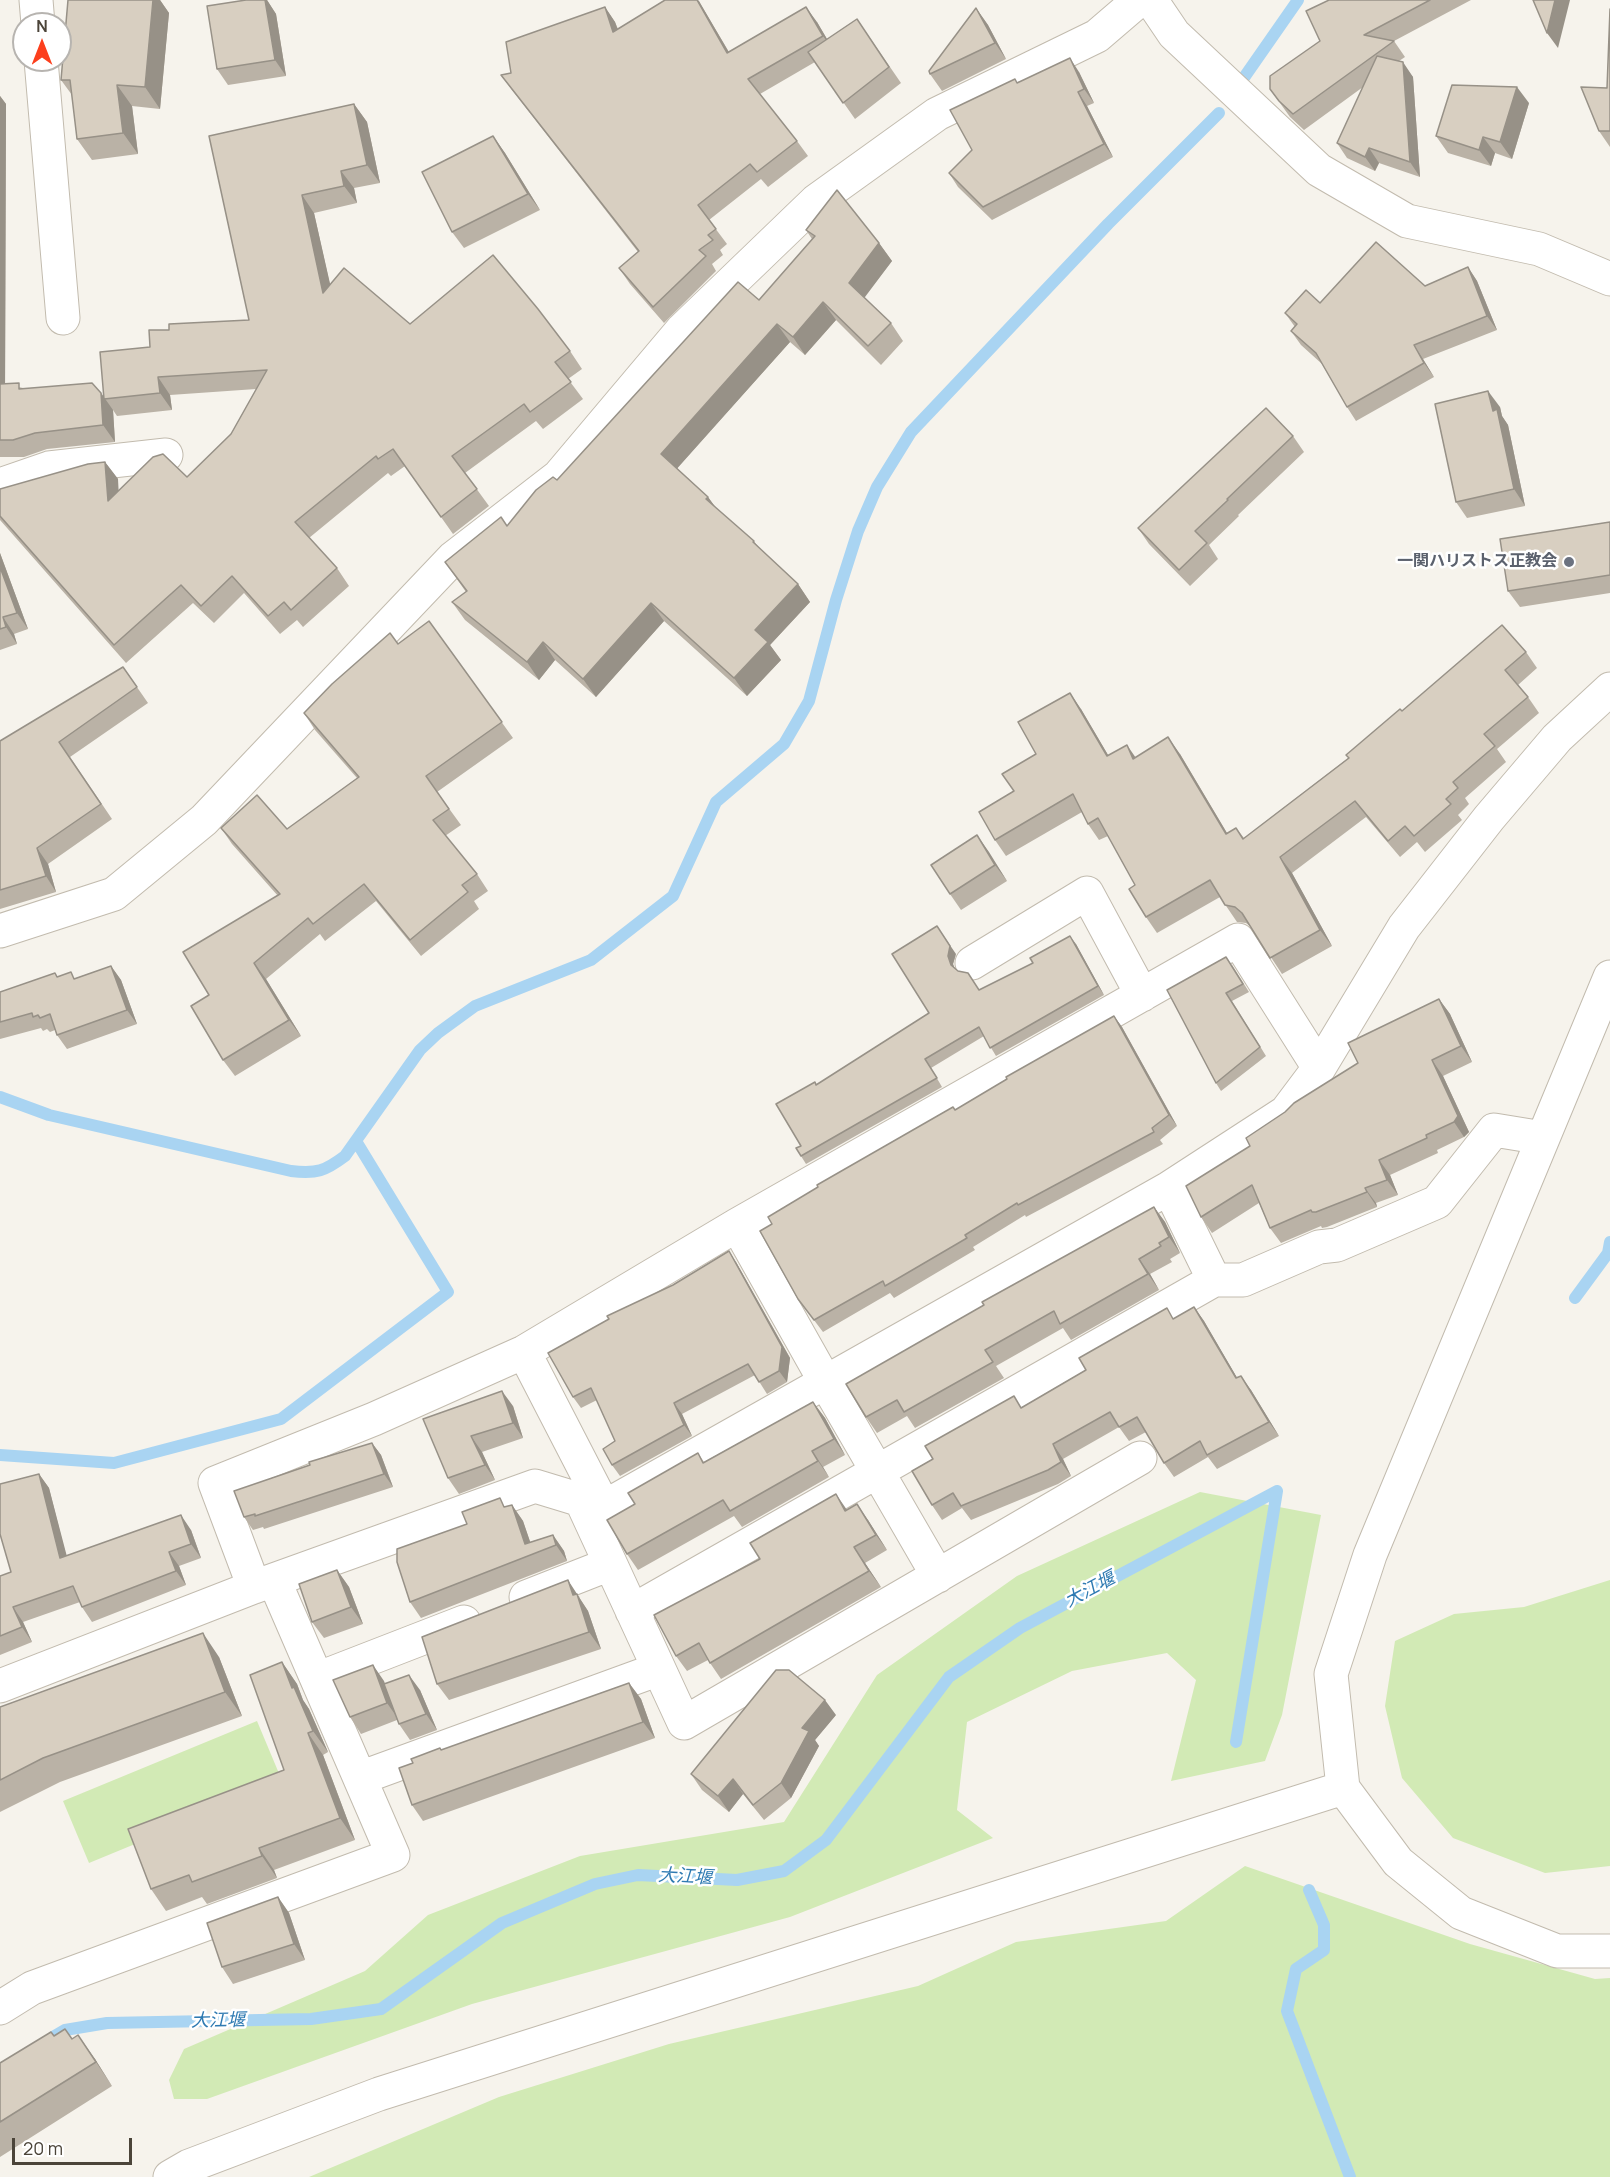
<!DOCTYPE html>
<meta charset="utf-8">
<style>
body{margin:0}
#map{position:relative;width:1610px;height:2177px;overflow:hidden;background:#f6f3ec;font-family:Manrope,sans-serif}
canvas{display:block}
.north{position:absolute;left:12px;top:12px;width:60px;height:60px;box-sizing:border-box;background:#fff;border:2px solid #b7b4b0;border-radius:50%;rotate:0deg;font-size:16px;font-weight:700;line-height:24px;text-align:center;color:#4b4439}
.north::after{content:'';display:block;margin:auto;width:21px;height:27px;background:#fc3f1d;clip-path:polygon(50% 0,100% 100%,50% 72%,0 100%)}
.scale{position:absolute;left:12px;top:2138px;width:120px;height:27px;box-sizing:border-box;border:3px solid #4b4439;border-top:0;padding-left:8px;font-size:18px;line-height:21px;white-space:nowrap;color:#4b4439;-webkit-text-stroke:4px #fff;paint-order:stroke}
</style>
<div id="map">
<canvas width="1610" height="2177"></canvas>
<div class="north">N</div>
<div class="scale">20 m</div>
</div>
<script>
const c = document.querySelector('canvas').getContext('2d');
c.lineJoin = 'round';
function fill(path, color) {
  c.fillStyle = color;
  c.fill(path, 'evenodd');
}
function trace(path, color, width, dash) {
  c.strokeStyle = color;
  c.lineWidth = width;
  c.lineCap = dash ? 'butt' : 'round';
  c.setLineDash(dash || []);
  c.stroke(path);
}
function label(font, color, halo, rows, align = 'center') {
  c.font = font + ' Manrope,"Noto Sans JP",sans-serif';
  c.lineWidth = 5;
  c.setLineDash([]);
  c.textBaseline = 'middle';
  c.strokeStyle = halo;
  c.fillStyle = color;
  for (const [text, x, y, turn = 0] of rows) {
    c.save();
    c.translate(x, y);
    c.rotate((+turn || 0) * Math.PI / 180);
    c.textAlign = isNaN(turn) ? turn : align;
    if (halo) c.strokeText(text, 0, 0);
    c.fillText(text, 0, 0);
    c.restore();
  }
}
fill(new Path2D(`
 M1200 1492 1321 1515 1282 1715 1265 1761 1171 1781 1196 1680 1167 1653 1072 1671 967 1722 957 1810 993 1838 790 1917 472 2004 207 2099H174L169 2080 184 2049 365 1971 428 1915 580 1856 784 1822 877 1675 1017 1576Z
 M1610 1580V1866L1545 1873 1453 1838 1402 1778 1385 1706 1395 1641 1454 1614 1524 1607Z
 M257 1721 283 1783 89 1863 63 1801Z
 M1245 1866 1470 1944 1595 1979 1610 1978V2177H309L499 2097 669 2044 918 1986 1016 1942 1166 1921Z`), '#d2eab5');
trace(new Path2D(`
 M1243 79 1298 0
 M0 1097 49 1115 291 1171C317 1174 325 1171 345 1156L420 1050 438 1033 475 1006 591 960 673 896 716 802 784 744 809 701 836 600 858 531 877 487 911 432 1108 224 1219 113
 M1575 1298 1608 1253 1610 1242
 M0 1455 114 1463 281 1419 448 1292 356 1141
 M1236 1742 1277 1491
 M1309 1890 1324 1925V1950L1296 1969 1287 2011 1350 2177
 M53 2037 65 2030 107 2023 311 2019 381 2009 502 1923 595 1884 638 1875 737 1880 784 1871 826 1840 949 1677 1020 1628 1277 1491`), '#a9d4f2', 12);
const minor = new Path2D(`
 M36 0 38 24
 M1151 0 1174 34 1319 170 1407 221 1539 249 1610 279
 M41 60 63 318
 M0 485 49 468 166 455
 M0 931 114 894 204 820 453 558 559 476 682 330 816 201 937 114 1097 36 1139 0
 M972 963 1087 893 1142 995
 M1169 1188 1214 1280
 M737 1225 826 1383 938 1576
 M524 1352 604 1507
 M581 1500 684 1723 1140 1458
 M254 1587 215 1483 374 1419 524 1352 737 1225 1238 940 1319 1068
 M526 1597 610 1564
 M632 1611 1214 1280H1243L1319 1247 1337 1245 1437 1202 1494 1130 1543 1138
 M317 1679 464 1622
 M0 1686 254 1587 535 1486 604 1507 1169 1188 1286 1112 1319 1068 1404 927 1489 818 1557 738 1610 689
 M360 1778 659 1669
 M1343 1788 1398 1862 1461 1913 1557 1951H1610
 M0 2008 32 1988 393 1855 274 1580
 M170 2177 189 2166 379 2094 1343 1788 1331 1674 1370 1555 1610 977`);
trace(minor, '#c2bbae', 35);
trace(minor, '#fff', 33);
fill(new Path2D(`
 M68 0H160L169 13 160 109 132 106 138 154 92 160 77 139 72 95 61 80Z
 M246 0H267L276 14 286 76 228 85 217 69Z
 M665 0H698L729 52 817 22 827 39 857 19 901 83 855 119 815 62 760 94 797 141 808 156 768 187 761 179 709 220 727 244 720 250 723 255 712 264 716 271 664 323 630 284 619 268 638 252 512 90 501 75 511 73 605 7 615 22 618 29Z
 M1329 0H1471L1394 41 1405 57 1399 61 1413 77 1420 177 1379 163 1375 171 1347 158 1337 143 1363 87 1304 130 1290 117 1270 89 1320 41Z
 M976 8 988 25 1006 59 942 91 930 74Z
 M1610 9V147L1599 131 1607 88Z
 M1079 72 1094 103 1087 106 1113 157 992 220 958 187 949 173 972 150 1017 82Z
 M0 96 6 104 5 384 23 388 101 393 104 397 150 347 169 330 249 320 209 136 354 104 367 122 380 183 354 188 357 203 314 213 330 285 410 324 570 351 582 369 568 379 583 399 543 429 536 421 465 473 489 506 453 534 405 466 391 476 388 473 309 538 337 568 349 586 303 627 297 620 280 634 244 593 214 623 193 603 126 663 0 520V489L105 462 118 479V491L187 477 231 434 256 389 170 395 172 410 117 416 113 410 115 442 47 449 24 457H0Z
 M1529 103 1512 159 1495 153 1491 166 1448 153 1436 136Z
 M493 136 505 153 540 210 464 248 452 232Z
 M806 230 879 243 892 261 864 297 891 323 903 341 881 365 836 320 805 355 790 342 677 468 708 497 716 508 754 541 759 548 798 584 810 602 770 645 781 660 747 696 664 621 596 697 555 660 539 680 465 620 452 602 466 592 445 562 507 526 759 300 812 239Z
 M1468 267 1477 281 1497 330 1423 359 1434 377 1356 421 1347 407 1322 364 1301 345 1291 331 1295 327 1285 313 1320 303 1425 286Z
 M1500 407 1502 416 1508 425 1525 506 1467 518 1456 502Z
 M1293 436 1304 452 1238 515 1239 516 1209 545 1218 559 1190 586 1149 544 1138 528Z
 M1610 522V593L1520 607 1508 591Z
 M0 553 28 629 14 634 17 644 0 650Z
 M429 621 513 738 437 792 461 825 445 836 477 874 488 891 474 901 479 909 421 956 376 901 325 941 320 934 266 979 301 1036 235 1076 223 1060 209 995 278 896 232 844 221 828 287 829 357 778 315 730 304 713Z
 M1526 652 1537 668 1518 685 1528 697 1539 713 1497 749 1506 762 1465 798 1469 804 1458 815 1462 820 1425 852 1417 842 1400 857 1366 817 1292 873 1332 946 1282 974 1251 927 1246 923 1237 922 1220 897 1157 933 1146 917 1135 885 1108 836 1099 840 1088 824 1082 812 1006 856 995 840 1014 791 1036 754 1081 709 1108 755 1136 757 1180 754 1227 833 1236 828 1244 838 1348 758 1402 711Z
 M123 667 148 703 70 757 112 819 48 864 56 892 0 909V741Z
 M977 835 1007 881 961 910 950 894Z
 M1076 944 1104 995 996 1056 984 1036 931 1068 942 1087 806 1164 801 1156 817 1085 929 1013 956 954 953 964 955 969 979 990Z
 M1232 965 1249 992 1232 1001 1266 1056 1221 1091 1216 1083 1167 990Z
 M111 966 121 980 137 1024 67 1049 57 1035 55 1030 50 1032 47 1029 43 1031 41 1028 0 1039V992L55 973 58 977 76 978Z
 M1439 999 1450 1014 1472 1062 1443 1076 1469 1132 1464 1137 1437 1150 1438 1153 1390 1175 1398 1195 1376 1203 1377 1207 1327 1227 1322 1228 1321 1226 1281 1243 1270 1228 1259 1203 1212 1233 1201 1217 1285 1112 1358 1063Z
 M1114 1016 1122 1027 1177 1126 1160 1140 1163 1144 1026 1217 1025 1215 973 1247 975 1250 894 1298 890 1293 823 1332 798 1299 955 1110Z
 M1154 1207 1165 1222 1180 1253 1170 1259 1172 1262 1150 1274 1159 1290 1071 1340 1063 1328 996 1366 1004 1378 915 1428 907 1416 877 1433 866 1417Z
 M736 1262 790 1358 787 1382 767 1394 755 1375 682 1414 692 1436 620 1476 612 1465 615 1441 597 1400 581 1408 573 1397Z
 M1194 1307 1204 1321 1237 1378 1251 1390 1279 1436 1217 1469 1208 1457 1174 1477 1164 1463 1146 1432 1129 1441 1119 1427 1063 1459 1071 1476 1058 1484 971 1520 962 1508 942 1520 932 1505 1022 1407Z
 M813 1402 825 1418 845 1455 823 1467 829 1477 742 1527 734 1516 638 1570 627 1554 635 1504 698 1453 704 1462Z
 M513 1406 523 1438 482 1452 495 1480 459 1494 448 1478 423 1419Z
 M372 1443 381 1455 393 1487 264 1529 263 1527 253 1530 244 1517Z
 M39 1474 49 1488 66 1556 191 1530 201 1558 179 1566 186 1585 92 1622 82 1607 80 1602 23 1622 32 1642 0 1655V1576L11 1572Z
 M512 1505 523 1521 530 1542 553 1535 564 1551 567 1561 421 1618 410 1602 467 1524Z
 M847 1510 868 1520 887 1550 865 1563 881 1587 721 1679 708 1660 687 1671 676 1656 760 1559Z
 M337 1570 349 1587 363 1624 324 1638 312 1622Z
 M579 1596 580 1599 588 1611 601 1649 449 1700 437 1684Z
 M219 1657 242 1716 60 1782 0 1812V1707Z
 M282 1662 297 1684 303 1700 309 1709 328 1752 323 1755 355 1840 274 1870 277 1878 207 1904 202 1897 166 1911 151 1889 284 1770Z
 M373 1665 385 1684 420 1690 437 1730 410 1740 399 1724 397 1720 361 1734 350 1717Z
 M629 1683 641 1699 655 1738 423 1821 412 1805 441 1750Z
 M836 1715 815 1740 819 1746 791 1798 764 1820 743 1794 729 1812 702 1790 691 1774Z
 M278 1897 289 1913 305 1960 233 1984 222 1967Z
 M54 2036 72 2039 95 2059 112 2086 0 2157V2063Z`), '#bab2a6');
fill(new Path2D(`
 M153 0H160L169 13 160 109 145 87Z
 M265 0H267L276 14 286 76 275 60Z
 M697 0 699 1 738 68 727 53Z
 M1555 0H1570L1558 48 1547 33Z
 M605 7 615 22 624 47 613 32Z
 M806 7 817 22 834 51 823 36Z
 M976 8 988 25 1006 59 995 43Z
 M1070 58 1079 72 1094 103 1084 89Z
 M1403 62 1413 77 1420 177 1410 162Z
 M117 85 132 106 138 154 123 133Z
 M1517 87 1529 103 1512 159 1500 142Z
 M1078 92 1087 106 1113 157 1104 144Z
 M0 96 6 104 5 401 0 393Z
 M354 104 367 122 380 183 367 165Z
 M493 136 505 153 540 210 528 194Z
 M1483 137 1495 153 1491 166 1479 150Z
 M1369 148 1379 163 1375 171 1365 157Z
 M341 171 354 188 357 203 344 186Z
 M302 195 314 213 336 310 323 293Z
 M879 243 892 261 862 301 849 283Z
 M1468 267 1477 281 1497 330 1487 316Z
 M823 302 836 320 805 355 793 337Z
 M777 324 790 342 674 472 661 454Z
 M1414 345 1423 359 1434 377 1424 363Z
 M158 377 170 395 172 410 160 393Z
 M1488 391 1500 407 1502 416 1508 425 1525 506 1514 489 1493 411Z
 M101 393 113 410 115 442 103 425Z
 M105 462 118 479 120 518 108 501Z
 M708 497 721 515 706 499Z
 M0 553 28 629 17 613 0 567Z
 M798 584 810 602 770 645 781 660 747 696 734 678 755 630Z
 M651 603 664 621 596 697 583 679Z
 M3 617 14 634 17 644 6 627Z
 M543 642 555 660 539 680 527 662Z
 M1070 693 1081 709 1118 772 1107 756Z
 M1168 737 1180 754 1237 850 1226 834Z
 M1127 745 1138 761 1133 759Z
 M977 835 989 852 1007 881 995 865Z
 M37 848 48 864 56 892 46 876Z
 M1280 857 1292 873 1332 946 1320 930Z
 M937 926 956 954 953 964 956 973 951 965Z
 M1070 936 1076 944 1104 995 1098 986Z
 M254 963 266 979 301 1036 289 1020Z
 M111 966 121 980 137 1024 127 1010Z
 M1439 999 1450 1014 1472 1062 1461 1046Z
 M1114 1016 1122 1027 1177 1126 1169 1115Z
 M1432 1060 1443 1076 1469 1132 1464 1137 1454 1122Z
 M1379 1160 1390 1175 1398 1195 1387 1180Z
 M1365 1188 1376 1203 1377 1207 1367 1192Z
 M1154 1207 1165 1222 1180 1253 1169 1237Z
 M729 1251 736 1262 790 1358 787 1382 779 1371Z
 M1139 1259 1150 1274 1159 1290 1148 1274Z
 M1194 1307 1204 1321 1246 1393 1236 1378Z
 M1241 1376 1251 1390 1279 1436 1269 1422Z
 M502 1391 513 1406 523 1438 513 1423Z
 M813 1402 825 1418 845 1455 834 1439Z
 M674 1403 682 1414 692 1436 684 1425Z
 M471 1436 482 1452 495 1480 485 1465Z
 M372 1443 381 1455 393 1487 384 1474Z
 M1053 1444 1063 1459 1071 1476 1061 1462Z
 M812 1451 823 1467 829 1477 818 1461Z
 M39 1474 49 1488 71 1572 60 1558Z
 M836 1494 847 1510 845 1511Z
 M857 1504 868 1520 887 1550 876 1535Z
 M512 1505 523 1521 534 1553 525 1544Z
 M181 1515 191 1530 201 1558 191 1544Z
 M553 1535 564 1551 567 1561 556 1545Z
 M854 1547 865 1563 881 1587 869 1571Z
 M169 1552 179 1566 186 1585 176 1571Z
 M337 1570 349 1587 363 1624 351 1607Z
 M568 1580 588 1611 601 1649 589 1632 573 1595Z
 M13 1607 23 1622 32 1642 22 1627Z
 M203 1633 219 1657 242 1716 225 1692Z
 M282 1662 297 1684 303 1700 309 1709 328 1752 313 1731 292 1688Z
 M373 1665 384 1681 399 1720 387 1703Z
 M409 1675 420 1690 437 1730 426 1714Z
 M629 1683 641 1699 655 1738 643 1722Z
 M825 1700 836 1715 815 1740 819 1746 791 1798 781 1783 802 1728Z
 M308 1733 323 1755 355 1840 340 1818Z
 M733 1779 743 1794 729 1812 718 1796Z
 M259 1848 274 1870 277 1878 262 1856Z
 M278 1897 289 1913 305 1960 294 1944Z
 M78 2035 95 2059 112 2086Z`), '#979187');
const building = new Path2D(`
 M68 0H153L145 87 117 85 123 133 77 139 70 80H61Z
 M246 0H265L275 60 217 69 207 6Z
 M665 0H697L727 53 806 7 823 36 748 79 797 141 757 172 750 164 698 205 716 229 708 235 713 240 699 250 706 256 653 307 619 268 639 251 501 75 511 73 506 42 605 7 613 32Z
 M1329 0H1430L1364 35 1394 41 1293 114 1279 101 1270 89V76L1320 41 1306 11Z
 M1533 0H1555L1547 33Z
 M976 8 995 43 930 74 929 71Z
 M1610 9V131H1599L1581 87 1607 88Z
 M857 19 889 67 843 103 808 52Z
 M1377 56 1403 62 1410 162 1369 148 1365 157 1337 143Z
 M1070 58 1084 89 1078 92 1104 144 983 207 949 173 972 150 950 110 1015 79 1017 83Z
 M1452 85 1517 87 1500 142 1483 137 1479 150 1436 136Z
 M354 104 367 165 341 171 344 186 302 195 323 293 344 268 410 324 493 255 538 309 570 351 555 362 571 382 530 412 524 404 452 456 477 489 441 517 393 449 378 459 376 456 295 522 337 568 291 610 284 602 268 616 232 576 201 606 181 585 114 645 0 516V489L88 464 105 462 108 501 153 457 163 454 187 477 231 434 267 370 158 377 160 393 104 399 100 352 150 347 149 330H169V324L249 320 209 136Z
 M493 136 528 194 452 232 422 172Z
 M837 190 879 243 849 283 891 323 868 346 823 302 793 337 777 324 661 454 708 497 706 499 754 541 753 542 798 584 755 630 768 642 734 678 651 603 583 679 543 642 527 662 452 602 467 591 445 562 501 517 507 526 536 490 553 477 557 480 738 282 759 300 815 236 806 230Z
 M1376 242 1425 286 1468 267 1487 316 1414 345 1424 363 1347 407 1316 353 1291 331 1297 324 1285 313 1306 290 1320 303Z
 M19 383V389L92 383 101 393 103 425 35 433 13 440H0V384Z
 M1488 391 1493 411 1497 409 1514 489 1456 502 1435 404Z
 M1266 408 1293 436 1227 499 1228 500 1195 531 1207 543 1179 570 1138 528Z
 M1610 522V575L1508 591 1500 539Z
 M0 567 17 613 3 617 6 627 0 629Z
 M429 621 502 722 426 776 449 809 433 820 477 874 462 885 468 892 410 940 364 884 313 924 308 918 254 963 289 1020 223 1060 191 1006 209 995 183 952 280 894 221 828 257 795 287 829 359 777 304 713 332 684 390 633 398 644Z
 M1502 625 1526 652 1505 670 1528 697 1484 734 1495 746 1453 782 1458 788 1446 799 1451 804 1414 836 1405 826 1388 841 1355 801 1280 857 1320 930 1270 958 1242 913 1235 907 1225 905 1210 880 1146 917 1129 889 1135 885 1098 818 1088 824 1073 794 995 840 979 812 1014 791 1002 774 1036 754 1018 722 1070 693 1107 756 1127 745 1133 759 1168 737 1226 834 1236 828 1243 839 1349 758 1346 755 1400 709 1402 711Z
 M123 667 137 687 59 742 101 804 37 848 46 876 0 890V741Z
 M977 835 995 865 950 894 931 865Z
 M937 926 950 946 948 956 951 965 958 971 968 973 979 990 1033 963 1030 958 1070 936 1098 986 990 1048 979 1027 925 1059 937 1078 801 1156 796 1148 801 1146 776 1104 815 1082 816 1085 929 1013 892 954Z
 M1226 957 1243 984 1226 993 1260 1047 1216 1083 1167 990Z
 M111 966 127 1010 57 1035 50 1014 40 1018 38 1015 33 1017 32 1013 0 1022V992L55 973 57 977 71 972 74 979Z
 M1439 999 1461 1046 1432 1060 1458 1116 1454 1122 1426 1135 1427 1138 1379 1160 1387 1180 1365 1188 1367 1192 1316 1212H1312L1311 1210 1270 1228 1252 1185 1201 1217 1186 1186 1250 1146 1246 1138 1285 1112 1294 1103 1358 1063 1348 1043Z
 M1114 1016 1169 1115 1152 1128 1154 1132 1018 1205 1017 1203 965 1235 967 1238 885 1286 883 1281 814 1320 798 1299 760 1231 772 1224 768 1217 818 1187 817 1185 953 1107 955 1110 1007 1079 1006 1077Z
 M1154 1207 1169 1237 1159 1243 1161 1246 1139 1259 1148 1274 1060 1324 1054 1311 985 1350 993 1362 904 1412 897 1400 866 1417 846 1384 984 1305 982 1302Z
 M729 1251 782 1347 779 1371 759 1382 748 1364 674 1403 684 1425 612 1465 603 1449 615 1441 591 1388 573 1397 548 1353 609 1319 607 1316 673 1285Z
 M1194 1307 1236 1378 1241 1376 1269 1422 1207 1455 1200 1441 1164 1463 1137 1417 1119 1427 1110 1412 1053 1444 1061 1462 1048 1470 961 1506 953 1493 932 1505 912 1471 933 1459 925 1446 1014 1396 1021 1408 1086 1370 1079 1358 1167 1308 1173 1319Z
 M502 1391 513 1423 471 1436 485 1465 448 1478 423 1419Z
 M813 1402 834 1439 812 1451 818 1461 730 1511 723 1500 627 1554 607 1520 635 1504 628 1493 698 1453 703 1463Z
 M372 1443 384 1474 255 1516V1514L244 1517 234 1491 310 1465 309 1462Z
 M39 1474 60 1558 181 1515 191 1544 169 1552 176 1571 82 1607 73 1586 13 1607 22 1627 0 1636V1576L11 1572 0 1534V1484Z
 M836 1494 845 1511 857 1504 876 1535 854 1547 869 1571 710 1663 699 1643 676 1656 654 1615 760 1559 750 1543Z
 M500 1498 504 1507 512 1505 525 1544 553 1535 556 1545 410 1602 397 1562V1549L467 1524 462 1512Z
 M337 1570 351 1607 312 1622 299 1584Z
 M568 1580 573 1595 577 1594 589 1632 437 1684 422 1637Z
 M203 1633 225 1692 43 1758 0 1780V1707Z
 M282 1662 292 1688 294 1687 313 1731 308 1733 340 1818 259 1848 262 1856 192 1882 189 1875 151 1889 128 1829 284 1770 250 1675Z
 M373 1665 387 1703 350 1717 333 1680Z
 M776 1670H789L825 1700 802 1728 809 1731 781 1783 753 1805 733 1779 718 1796 691 1774Z
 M409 1675 426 1714 399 1724 384 1684Z
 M629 1683 643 1722 412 1805 399 1768 413 1763 411 1759 440 1748 441 1750Z
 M278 1897 294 1944 222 1967 207 1923Z
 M65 2029 72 2039 78 2035 96 2062 0 2122V2063L51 2032 54 2036Z`);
fill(building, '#d8cfc1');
trace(building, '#979187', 1.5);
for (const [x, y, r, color] of [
 [1569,562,6,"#6b7280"]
]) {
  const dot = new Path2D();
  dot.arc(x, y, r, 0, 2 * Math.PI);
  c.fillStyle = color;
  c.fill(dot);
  trace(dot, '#fff', 2);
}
label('bold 16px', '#5b616d', '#fff', [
 ["一関ハリストス正教会",1557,562]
], 'right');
label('italic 18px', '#2e7ab2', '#fff', [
 ["大江堰",1090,1590,-28],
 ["大江堰",685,1877,3],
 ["大江堰",218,2021,-1]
]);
</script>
